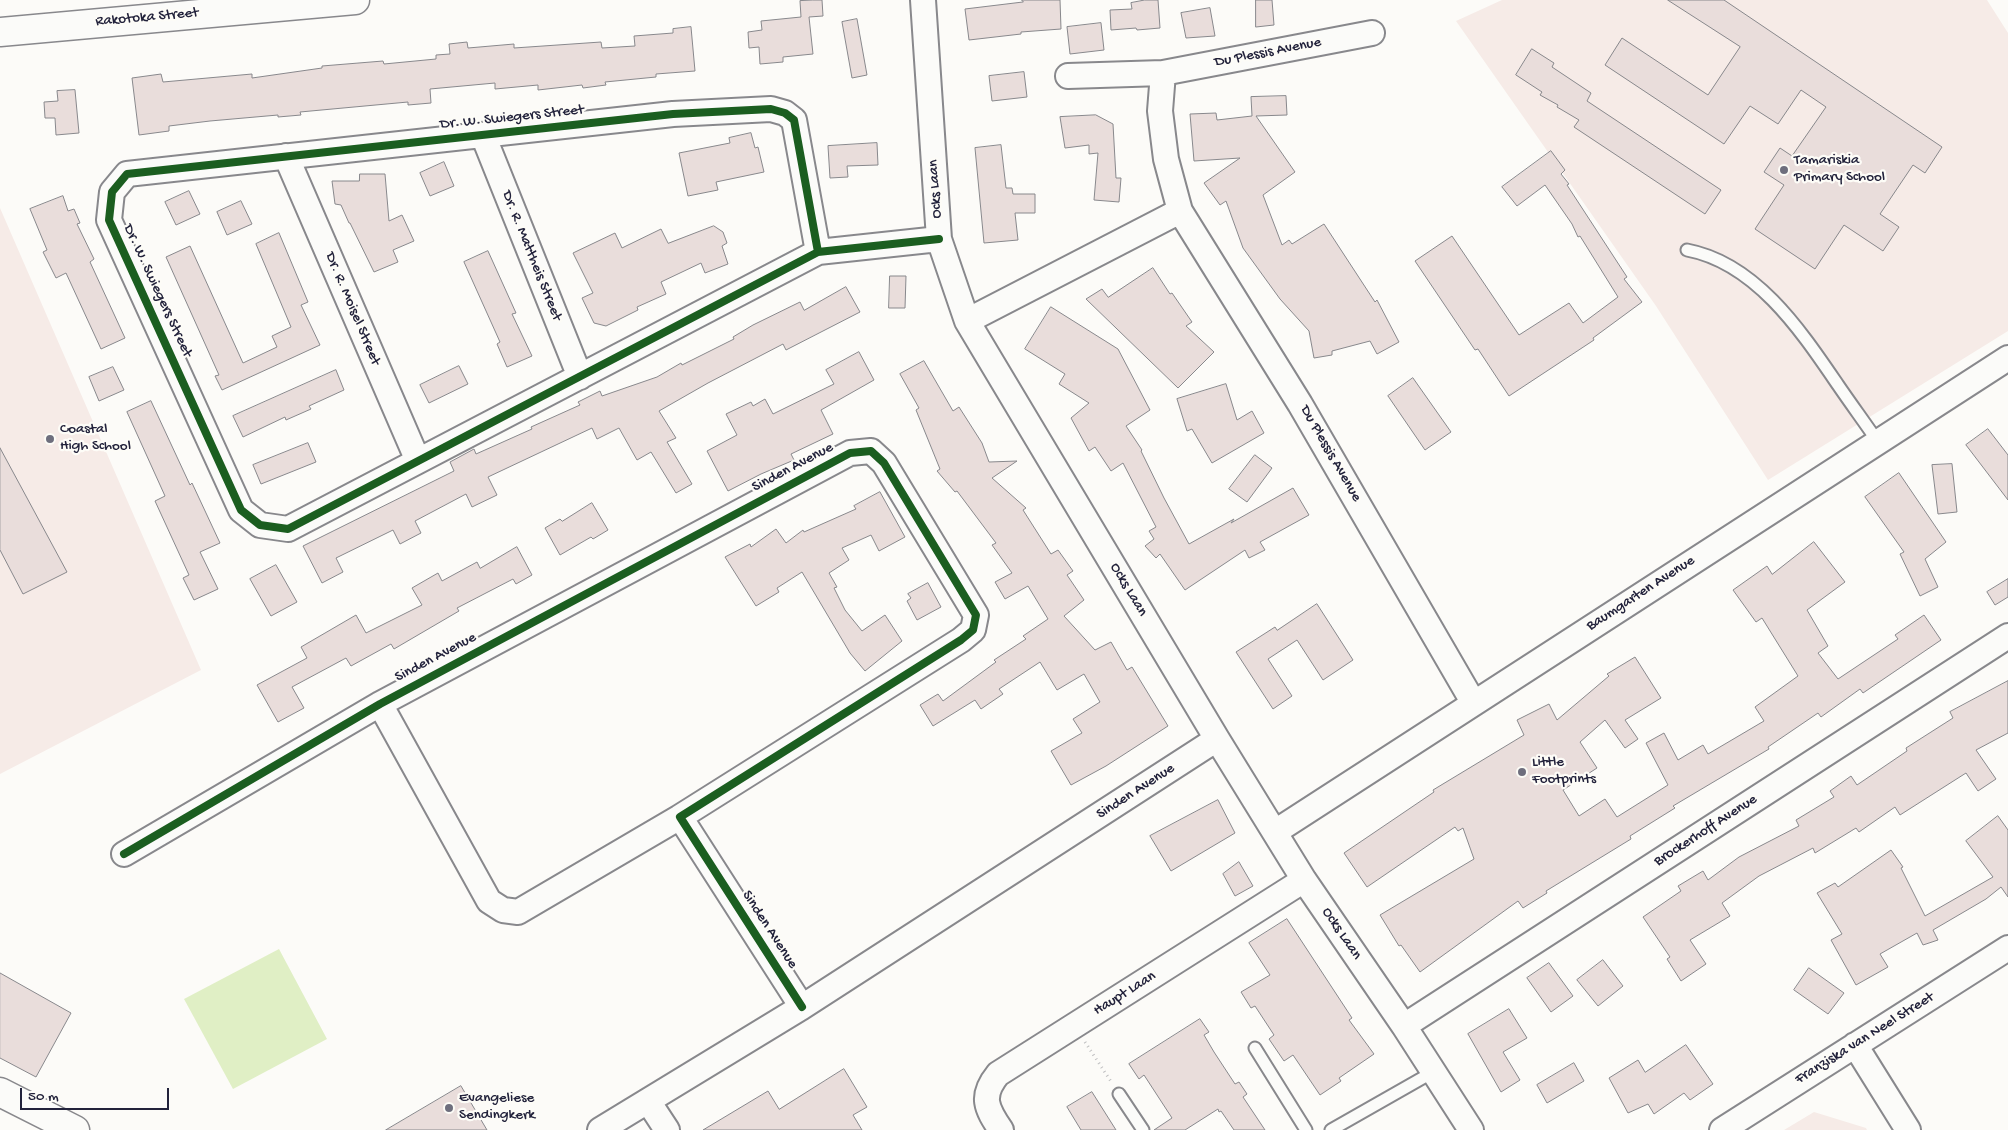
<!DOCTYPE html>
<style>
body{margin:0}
#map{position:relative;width:2008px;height:1130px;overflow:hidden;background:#fcfbf8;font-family:"Gochi Hand",sans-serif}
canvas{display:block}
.scale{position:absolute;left:20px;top:1088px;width:149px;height:22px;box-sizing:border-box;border:2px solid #22223b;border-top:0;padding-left:6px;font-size:15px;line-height:18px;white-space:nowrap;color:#22223b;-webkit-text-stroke:4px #fdfcf7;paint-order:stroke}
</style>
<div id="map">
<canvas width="2008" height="1130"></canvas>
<div class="scale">50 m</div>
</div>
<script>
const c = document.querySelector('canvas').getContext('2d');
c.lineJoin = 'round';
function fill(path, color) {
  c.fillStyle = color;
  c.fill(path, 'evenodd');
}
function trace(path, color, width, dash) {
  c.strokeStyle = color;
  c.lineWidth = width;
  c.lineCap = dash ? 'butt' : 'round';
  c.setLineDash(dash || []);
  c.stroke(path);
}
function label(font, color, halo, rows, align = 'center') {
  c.font = font + ' "Gochi Hand",sans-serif';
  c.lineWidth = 4.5;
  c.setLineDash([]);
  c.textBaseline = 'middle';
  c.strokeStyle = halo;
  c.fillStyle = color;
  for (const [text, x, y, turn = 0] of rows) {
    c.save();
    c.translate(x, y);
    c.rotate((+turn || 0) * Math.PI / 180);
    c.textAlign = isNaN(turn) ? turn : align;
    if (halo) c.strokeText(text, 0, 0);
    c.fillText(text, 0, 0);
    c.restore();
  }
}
fill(new Path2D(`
 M1502 0H1987L2008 33V331L1768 480 1656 306 1456 21Z
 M0 208 201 670 0 774Z
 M1814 1112 1866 1128 1867 1130H1784Z`), '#f6ebe7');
fill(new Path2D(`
 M279 949 327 1039 233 1089 184 999Z`), '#e0efc5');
const building = new Path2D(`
 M813 0H822L823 16 809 17 813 54 783 57V62L760 64 759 47 749 48 748 32 762 30 761 21 801 17 800 1Z
 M1022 0H1060L1061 29 1021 32V34L969 40 965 9 1023 2Z
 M1145 0H1158L1160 28 1137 30 1136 28 1111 30 1110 10 1132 9 1131 3Z
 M1256 0H1272L1274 25 1256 27Z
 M1668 0H1724L1942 147 1925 173 1913 165 1880 214 1899 227 1883 251 1844 225 1815 269 1755 229 1784 185 1764 172 1780 148 1792 156 1826 107 1801 90 1778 124 1750 106 1724 144 1605 65 1622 38 1708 95 1740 47Z
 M1210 8 1215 36 1186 38 1181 13Z
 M857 19 867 75 852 78 842 22Z
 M1101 23 1104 50 1070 54 1067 27Z
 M691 27 695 71 656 74V77L605 82 606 85 583 88 582 85 538 90V85L495 89V83L430 89 431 103 408 105V102L300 112 301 115 278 117V115L210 121 169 126V131L139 135 132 78 161 74 163 82 252 74V78L322 68V66L383 61 384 64 436 59V55L450 54 449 44 467 42 468 48 514 44V48L601 42 602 48 635 46 634 36 673 33V29Z
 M1532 49 1554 63 1552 67 1591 93 1587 101 1721 190 1705 214 1574 127 1579 120 1557 107 1558 105 1540 95 1542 92 1516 75Z
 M1024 72 1027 97 992 101 989 76Z
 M75 90 79 133 56 135 55 118H45L44 102 58 101 57 91Z
 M1286 96 1287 115 1256 116 1295 172 1263 195 1282 245 1289 240 1292 244 1324 224 1375 302 1377 300 1399 342 1377 354 1370 341 1332 351V355L1314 358 1309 331 1280 299 1243 248 1226 201 1220 205 1204 183 1240 158 1194 161 1190 114 1216 113 1217 120 1252 116 1251 97Z
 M1096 115 1113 124 1116 178H1121L1119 202 1094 200 1098 153 1089 154V145L1065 148 1060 117Z
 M751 133 755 148 758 147 764 172 716 182 718 190 688 196 679 153 730 143 729 138Z
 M877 143 878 165 847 166 848 177 830 178 828 146Z
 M1001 145 1006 188H1012L1013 194H1035V213H1015L1018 240 984 243 975 148Z
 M1551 151 1565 170 1561 174 1569 184 1567 185 1627 277 1624 279 1642 302 1593 338 1594 340 1509 396 1478 349 1475 350 1415 261 1452 236 1519 335 1569 303 1583 323 1618 297 1580 236 1578 237 1572 224 1545 185 1517 206 1502 187Z
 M444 162 454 186 430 196 420 173Z
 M360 174H385L389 221 402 215 414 241 393 250 398 262 374 272 350 223H349L341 205 335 204 332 181H359Z
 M189 191 200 214 176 225 165 202Z
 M63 196 68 211 74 209 80 223 77 224 94 259 90 262 125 338 101 349 66 273 56 278 43 252 47 250 30 209Z
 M241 201 252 224 227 235 217 212Z
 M714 226 723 232 727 243 722 246 728 264 705 273 701 263 661 282 666 294 637 307 638 310 606 326 594 323 582 298 593 293 573 253 615 233 622 248 661 229 668 243Z
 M279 233 308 302 301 305 320 345 222 390 215 376 219 375 166 257 190 246 243 363 277 347 272 336 291 327 256 244Z
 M488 251 516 313 512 314 532 356 507 367 497 344 500 342 464 262Z
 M1153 268 1170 294 1172 293 1192 322 1186 326 1214 352 1178 388 1086 299 1102 289 1108 297Z
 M890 276H906L905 308H889Z
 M846 287 860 312 786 350 783 344 708 383 659 411 676 438 667 442 692 484 676 493 651 452 637 460 619 428 597 439 592 428 488 477 497 495 472 507 466 494 415 521 421 533 400 544 393 530 336 558 343 572 322 583 303 546 454 471 450 462 474 449 476 454 532 429 531 427 580 405 578 402 600 391 602 396 657 377 681 363 682 365 734 339 733 337 753 325 800 302 804 310Z
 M1051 307 1118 349 1150 410 1126 426 1142 450 1141 451 1164 498 1189 544 1234 519 1231 523 1293 488 1309 515 1260 542 1265 550 1249 558 1245 550 1185 590 1160 554 1156 558 1145 546 1154 539 1149 531 1156 527 1123 463 1111 471 1095 447 1089 451 1071 418 1089 403 1059 384 1065 374 1025 349Z
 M859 352 874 380 821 410 833 434 791 454 794 460 761 474 728 491 707 451 737 435 726 414 751 402 753 406 765 399 773 414 834 384 826 370Z
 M924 361 953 411 959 407 982 443 989 462 1017 461 992 478 1026 508 1023 510 1051 554 1058 550 1073 571 1067 575 1084 600 1064 616 1095 650 1111 642 1127 670 1132 667 1168 726 1106 766 1071 785 1051 751 1082 733 1073 719 1100 702 1084 674 1057 690 1040 662 999 689 1003 694 981 709 975 700 933 726 920 705 938 694 943 701 996 662 994 660 1026 639 1023 636 1048 619 1028 586 1005 599 995 582 1012 573 992 545 996 543 957 491 955 492 937 471 940 469 916 410 919 408 900 374Z
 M459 366 468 384 429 403 420 385Z
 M113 367 124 390 99 401 89 377Z
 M336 370 344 390 309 406 311 409 286 420 285 417 243 437 233 416Z
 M1413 378 1451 432 1425 450 1388 396Z
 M1226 384 1237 420 1252 411 1264 433 1212 463 1192 429 1187 431 1177 399Z
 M151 401 190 485 192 483 220 543 200 552 218 589 194 600 183 578 189 575 155 501 165 496 127 412Z
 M1988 429 2008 455V500L1966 445Z
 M308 443 316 462 261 484 253 465Z
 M0 448 67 572 23 594 0 550Z
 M1255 455 1272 468 1247 502 1229 489Z
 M1952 464 1957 512 1938 514 1932 465Z
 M1899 473 1946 542 1925 559 1938 587 1920 596 1900 554 1904 552 1865 497Z
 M880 492 905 537 879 551 871 535 842 548 849 560 829 573 837 587 834 588 845 610 862 631 885 615 902 641 865 671 850 653 802 572 777 588 779 592 756 606 725 557 750 544 751 547 776 529 786 543 803 530 804 532 856 509 854 506Z
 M592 503 608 530 593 539 591 537 560 555 545 528 560 519 562 521Z
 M1814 542 1845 582 1807 610 1828 646 1818 653 1838 679 1898 639 1895 635 1924 615 1941 640 1863 693 1860 689 1821 717 1818 713 1768 747 1769 749 1673 806 1675 808 1630 836 1631 839 1546 891 1547 893 1523 908 1518 901 1420 972 1401 945 1399 946 1380 915 1474 859 1463 828 1458 831 1455 827 1367 887 1344 853 1434 792 1433 790 1524 735 1517 720 1549 704 1557 720 1609 676 1607 674 1635 657 1661 698 1625 720 1638 739 1625 748 1605 720 1580 742 1597 768 1563 790 1579 816 1605 799 1617 817 1668 785 1646 743 1664 733 1678 760 1703 745 1708 754 1764 721 1755 707 1798 676 1762 618 1756 622 1733 590 1767 566 1772 574Z
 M517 547 532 575 516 584 513 579 457 608 459 611 394 649 391 644 351 666 346 658 292 687 304 708 278 722 257 685 307 658 301 647 356 615 366 633 422 605 412 588 438 573 442 581 477 562 480 568Z
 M276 565 297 602 271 616 250 579Z
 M2008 579V597L1995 605 1987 592Z
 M928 583 941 607 917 620 907 601 911 598 908 594Z
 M1317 604 1353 660 1323 680 1297 640 1268 659 1292 696 1273 709 1236 652 1275 627 1277 630Z
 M2008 681V733L1976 750 1996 779 1978 791 1966 773 1900 815 1895 807 1859 832 1856 828 1815 853 1813 848 1759 876 1722 903 1730 916 1690 940 1706 964 1681 981 1667 959 1670 957 1643 917 1681 891 1678 886 1703 871 1708 880 1739 857 1799 826 1796 820 1834 797 1830 791 1851 776 1857 785 1907 751 1906 748 1953 718 1950 712Z
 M1218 800 1235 833 1171 871 1150 836Z
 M1998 816 2008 830V897L2001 887 1986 899 1933 930 1938 940 1923 945 1917 933 1880 954 1888 967 1856 985 1831 940 1842 934 1817 893 1835 883 1838 887 1891 850 1903 867 1901 868 1925 916 1993 877 1966 841Z
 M1239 862 1253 886 1235 896 1223 874Z
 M1287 919 1352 1018 1349 1020 1374 1054 1339 1078 1341 1081 1320 1095 1293 1055 1284 1061 1269 1039 1274 1035 1255 1006 1251 1008 1241 992 1270 975 1249 943Z
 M1603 960 1623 986 1598 1006 1577 980Z
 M1549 963 1573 996 1551 1012 1527 978Z
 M1809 968 1844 993 1828 1014 1794 990Z
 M0 973 71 1013 36 1077 0 1058Z
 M1509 1009 1527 1038 1503 1052 1520 1080 1501 1092 1468 1034Z
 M1200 1019 1209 1032 1204 1035 1214 1052 1235 1084 1239 1082 1247 1094 1243 1097 1265 1130H1234L1221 1111 1219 1112 1218 1109 1185 1130H1154L1172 1118 1144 1075 1139 1079 1129 1064Z
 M1686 1045 1713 1084 1690 1100 1684 1093 1654 1114 1648 1104 1628 1113 1609 1078 1638 1060 1645 1072Z
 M1574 1063 1584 1081 1547 1103 1537 1085Z
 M844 1069 867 1107 853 1115 862 1130H703L768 1091 779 1109Z
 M461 1086 487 1130H386Z
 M1092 1092 1116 1130H1081L1067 1107Z`);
fill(building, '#e9dddb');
trace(building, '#88888c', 1);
const lane = new Path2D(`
 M1687 250C1756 263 1801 331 1838 385 1851 404 1865 423 1878 442
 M1255 1048 1306 1130
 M1119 1094 1143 1130
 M1331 1130 1433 1072`);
const street = new Path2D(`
 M923 0 939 239 967 321 1217 739 1304 880 1404 1026 1471 1130
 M1372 33 1163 73 1160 111 1166 159 1180 211 1300 404 1473 702
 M1068 76 1163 73
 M483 135 580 377
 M286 156 418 461
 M818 252 794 120 785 113 771 109 673 114 127 174 112 192 109 220 241 510 260 525 288 529 818 252 939 239
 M967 321 1180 211
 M380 704 489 901 503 910 518 912 680 817
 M1275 832 2008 358
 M124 854 380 704 850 453 871 451 884 463 976 615 973 630 961 640 680 817 802 1007
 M1404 1026 2008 636
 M1855 1045 1908 1130
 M648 1101 667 1130
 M600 1130 802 1007 1217 739
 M1001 1130C986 1108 980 1096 998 1074L1304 880
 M1722 1130 2008 948`);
const secondary = new Path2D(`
 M0 32 355 0
 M0 1092 75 1130`);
trace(lane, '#88888c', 15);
trace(street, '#88888c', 28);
trace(secondary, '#88888c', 31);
trace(new Path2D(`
 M1085 1042 1112 1083`), '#bfbfc0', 3, [1, 4]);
trace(lane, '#fbfbf9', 11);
trace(street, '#fbfbf9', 24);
trace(secondary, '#fbfbf9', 28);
trace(new Path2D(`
 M818 252 794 120 785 113 771 109 673 114 127 174 112 192 109 220 241 510 260 525 288 529 818 252 939 239
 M124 854 380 704 850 453 871 451 884 463 976 615 973 630 961 640 680 817 802 1007`), '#1b5e20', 8);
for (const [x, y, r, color] of [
 [1784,170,5,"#6e6e7d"],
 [50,439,5,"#6e6e7d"],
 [1522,772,5,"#6e6e7d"],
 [449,1108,5,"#6e6e7d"]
]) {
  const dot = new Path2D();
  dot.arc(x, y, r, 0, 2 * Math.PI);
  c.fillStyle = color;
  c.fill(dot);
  trace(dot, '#fdfcf7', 2);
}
label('15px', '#22223b', '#fdfcf7', [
 ["Rakotoka Street",147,18,-5],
 ["Du Plessis Avenue",1268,53,-11],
 ["Dr. W. Swiegers Street",512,118,-6],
 ["Ocks Laan",936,189,-94],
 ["Dr. R. Mattheis Street",531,256,68],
 ["Dr. W. Swiegers Street",157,291,65],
 ["Dr. R. Moisel Street",352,309,67],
 ["Du Plessis Avenue",1330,454,60],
 ["Sinden Avenue",793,468,-28],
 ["Ocks Laan",1128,590,59],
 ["Baumgarten Avenue",1641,594,-33],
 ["Sinden Avenue",436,658,-28],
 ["Sinden Avenue",1136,792,-33],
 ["Brockerhoff Avenue",1706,831,-33],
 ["Sinden Avenue",769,930,57],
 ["Ocks Laan",1341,934,56],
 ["Haupt Laan",1125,994,-32],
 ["Franziska van Neel Street",1865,1039,-32]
]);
label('15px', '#22223b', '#fdfcf7', [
 ["Tamariskia",1794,161],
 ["Primary School",1794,178],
 ["Coastal",60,430],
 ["High School",60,447],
 ["Little",1532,763],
 ["Footprints",1532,780],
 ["Evangeliese",459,1099],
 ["Sendingkerk",459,1116]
], 'left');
</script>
